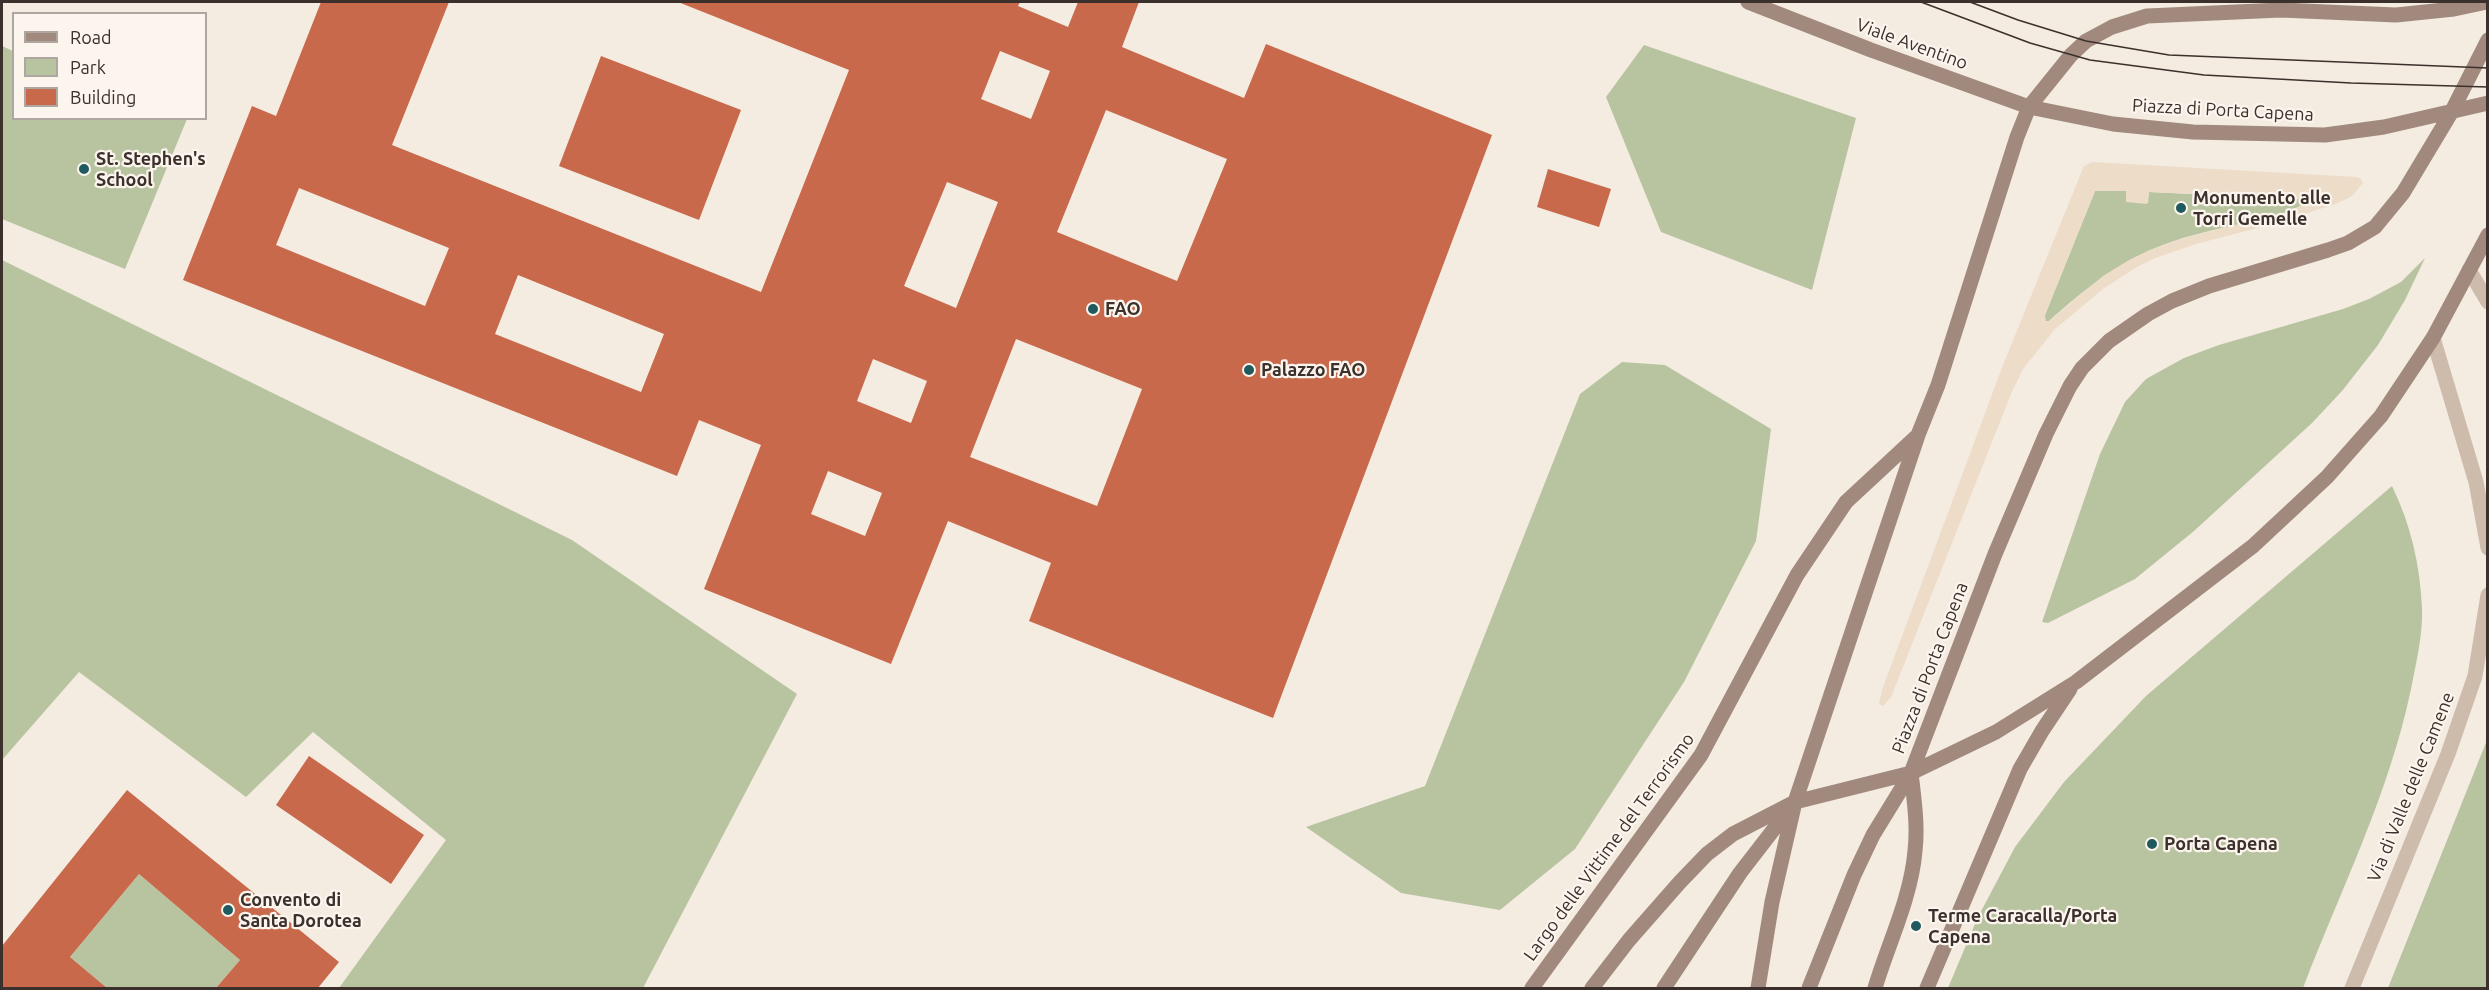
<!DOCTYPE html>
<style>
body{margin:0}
#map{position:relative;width:2489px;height:990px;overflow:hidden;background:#f4ebe1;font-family:Ubuntu,sans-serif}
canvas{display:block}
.frame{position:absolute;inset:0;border:3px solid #3b302b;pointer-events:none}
.legend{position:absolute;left:12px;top:12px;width:195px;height:108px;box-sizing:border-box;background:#fbf5ee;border:2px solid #aea6a0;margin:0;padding:8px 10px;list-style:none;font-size:18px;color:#3b302b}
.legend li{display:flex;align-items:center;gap:12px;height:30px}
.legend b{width:30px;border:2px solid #aea6a0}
</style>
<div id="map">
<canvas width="2489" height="990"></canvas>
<div class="frame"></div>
<ul class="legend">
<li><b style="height:8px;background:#a18a7d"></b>Road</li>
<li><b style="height:16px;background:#b8c4a0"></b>Park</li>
<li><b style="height:16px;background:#c8694b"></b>Building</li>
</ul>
</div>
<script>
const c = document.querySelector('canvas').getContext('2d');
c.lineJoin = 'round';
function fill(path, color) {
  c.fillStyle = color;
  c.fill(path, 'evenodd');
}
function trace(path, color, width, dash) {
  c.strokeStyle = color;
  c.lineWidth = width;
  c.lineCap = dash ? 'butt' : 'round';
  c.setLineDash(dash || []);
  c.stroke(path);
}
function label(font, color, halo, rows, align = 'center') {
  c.font = font + ' Ubuntu,sans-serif';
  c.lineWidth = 4.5;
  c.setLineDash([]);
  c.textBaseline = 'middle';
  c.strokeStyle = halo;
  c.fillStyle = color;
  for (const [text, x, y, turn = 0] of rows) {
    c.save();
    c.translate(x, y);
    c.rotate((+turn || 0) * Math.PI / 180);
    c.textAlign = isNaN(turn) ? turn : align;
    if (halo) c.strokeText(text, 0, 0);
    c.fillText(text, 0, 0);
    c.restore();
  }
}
fill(new Path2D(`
 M1644 45 1856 118 1812 290 1661 232 1606 97Z
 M2 46 13 51 14 118 187 119 125 269 2 219Z
 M2095 191H2127L2148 203 2149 192 2302 199 2306 203C2299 210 2287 212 2277 215 2242 225 2205 230 2171 242 2123 258 2086 288 2049 321H2045V315Z
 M2425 258 2405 300 2378 345 2342 391 2312 423 2194 531 2135 579 2048 623 2042 622 2100 454 2125 402 2146 379 2184 358 2219 345 2343 309 2369 299 2401 282Z
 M2 260 572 540 797 694 643 988H339L446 840 313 732 246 797 79 672 2 760Z
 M1622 362 1665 365 1771 429 1756 541 1684 682 1575 849 1500 910 1401 893 1306 827 1425 786 1580 394Z
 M2392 486C2411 525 2420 565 2422 608 2423 635 2416 663 2411 689 2389 794 2341 889 2303 988H1948L1977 919 2015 847 2064 782 2146 696Z
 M2487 740V988H2388Z
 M139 874 240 960 216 988H107L70 957Z`), '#b8c4a0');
fill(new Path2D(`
 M2092 162 2356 177 2361 179 2363 183 2352 196 2338 203 2280 222 2196 244 2155 258 2135 268 2103 289 2055 329 2023 369 2011 394 1891 697 1883 706 1879 704 1882 690 2003 365 2084 166ZM2095 191H2126V202L2147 204 2149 192 2302 199 2306 203 2287 212 2183 238 2150 250 2131 259 2103 276 2049 321H2046L2045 315Z`), '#ecdcc8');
fill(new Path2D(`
 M321 2H449L392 145 761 292 849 70 678 2H1020L1018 6 1068 27 1078 2H1139L1122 47 1244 98 1266 44 1492 135 1273 718 1029 621 1051 563 948 521 891 664 704 589 761 445 699 420 677 476 183 280 252 106 276 116ZM1000 51 1050 71 1031 119 981 99ZM1106 110 1227 159 1177 281 1057 232ZM947 182 998 202 956 308 904 286ZM299 188 449 248 425 306 276 245ZM518 275 664 334 641 392 495 334ZM1016 339 1142 389 1097 506 970 457ZM873 359 927 381 911 423 857 401ZM828 471 882 493 865 536 811 514Z
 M601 56 741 110 699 220 559 166Z
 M1548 169 1611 189 1599 227 1537 207Z
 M309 756 424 835 391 884 276 805Z
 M127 790 339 962 318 988H216L240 960 139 874 70 957 107 988H2V946Z`), '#c8694b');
trace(new Path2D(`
 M2469 270 2488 302
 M2433 338 2476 482 2488 548
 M2352 988 2448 754 2475 676 2488 595`), '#cdbbac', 15);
trace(new Path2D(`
 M1748 2 1871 50 2029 107 2113 124 2193 132 2325 135 2384 127 2488 103
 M1532 988 1701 755 1797 575 1846 502 1916 437
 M1592 988 1629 940 1680 882 1707 854 1733 834 1795 802 1911 773 1996 732 2076 682 2253 546 2327 477 2381 416 2433 338 2488 235
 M1664 988 1740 873 1791 807
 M1758 988 1772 902 1795 802 1918 435 1938 385 2017 137 2029 107 2071 55 2086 41 2112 27 2147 16 2281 10 2396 15 2454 9 2487 2
 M1809 988 1854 875 1873 835 1911 773 1995 554 2046 434 2070 386 2082 368 2109 341 2148 314 2172 301 2209 286 2328 250 2348 243 2375 227 2403 193 2451 113 2488 40
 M1875 988C1888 944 1911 898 1915 851 1918 825 1914 799 1911 773
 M1927 988 2020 769 2042 731 2070 689`), '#a18a7d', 15);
trace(new Path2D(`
 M1921 2 2030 43 2090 60 2204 75 2351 83 2488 87
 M1970 2 2018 20 2086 41 2169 55 2488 68`), '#3b302b', 1.5);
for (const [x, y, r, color] of [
 [84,169,6,"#1f5a5e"],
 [2181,208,6,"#1f5a5e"],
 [1093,309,6,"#1f5a5e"],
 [1249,370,6,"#1f5a5e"],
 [2152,844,6,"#1f5a5e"],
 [228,910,6,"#1f5a5e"],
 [1916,926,6,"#1f5a5e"]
]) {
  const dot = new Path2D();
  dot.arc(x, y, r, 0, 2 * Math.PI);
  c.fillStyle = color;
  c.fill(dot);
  trace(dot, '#fbf5ee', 2);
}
label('18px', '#3b302b', '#fbf5ee', [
 ["Viale Aventino",1912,44,20],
 ["Piazza di Porta Capena",2223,110,3],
 ["Piazza di Porta Capena",1930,668,-69],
 ["Via di Valle delle Camene",2411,787,-68],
 ["Largo delle Vittime del Terrorismo",1609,847,-54]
]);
label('bold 18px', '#3b302b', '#fbf5ee', [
 ["St. Stephen's",96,159],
 ["School",96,180],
 ["Monumento alle",2193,198],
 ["Torri Gemelle",2193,219],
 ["FAO",1105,309],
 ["Palazzo FAO",1261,370],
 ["Porta Capena",2164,844],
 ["Convento di",240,900],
 ["Santa Dorotea",240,921],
 ["Terme Caracalla/Porta",1928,916],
 ["Capena",1928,937]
], 'left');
</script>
